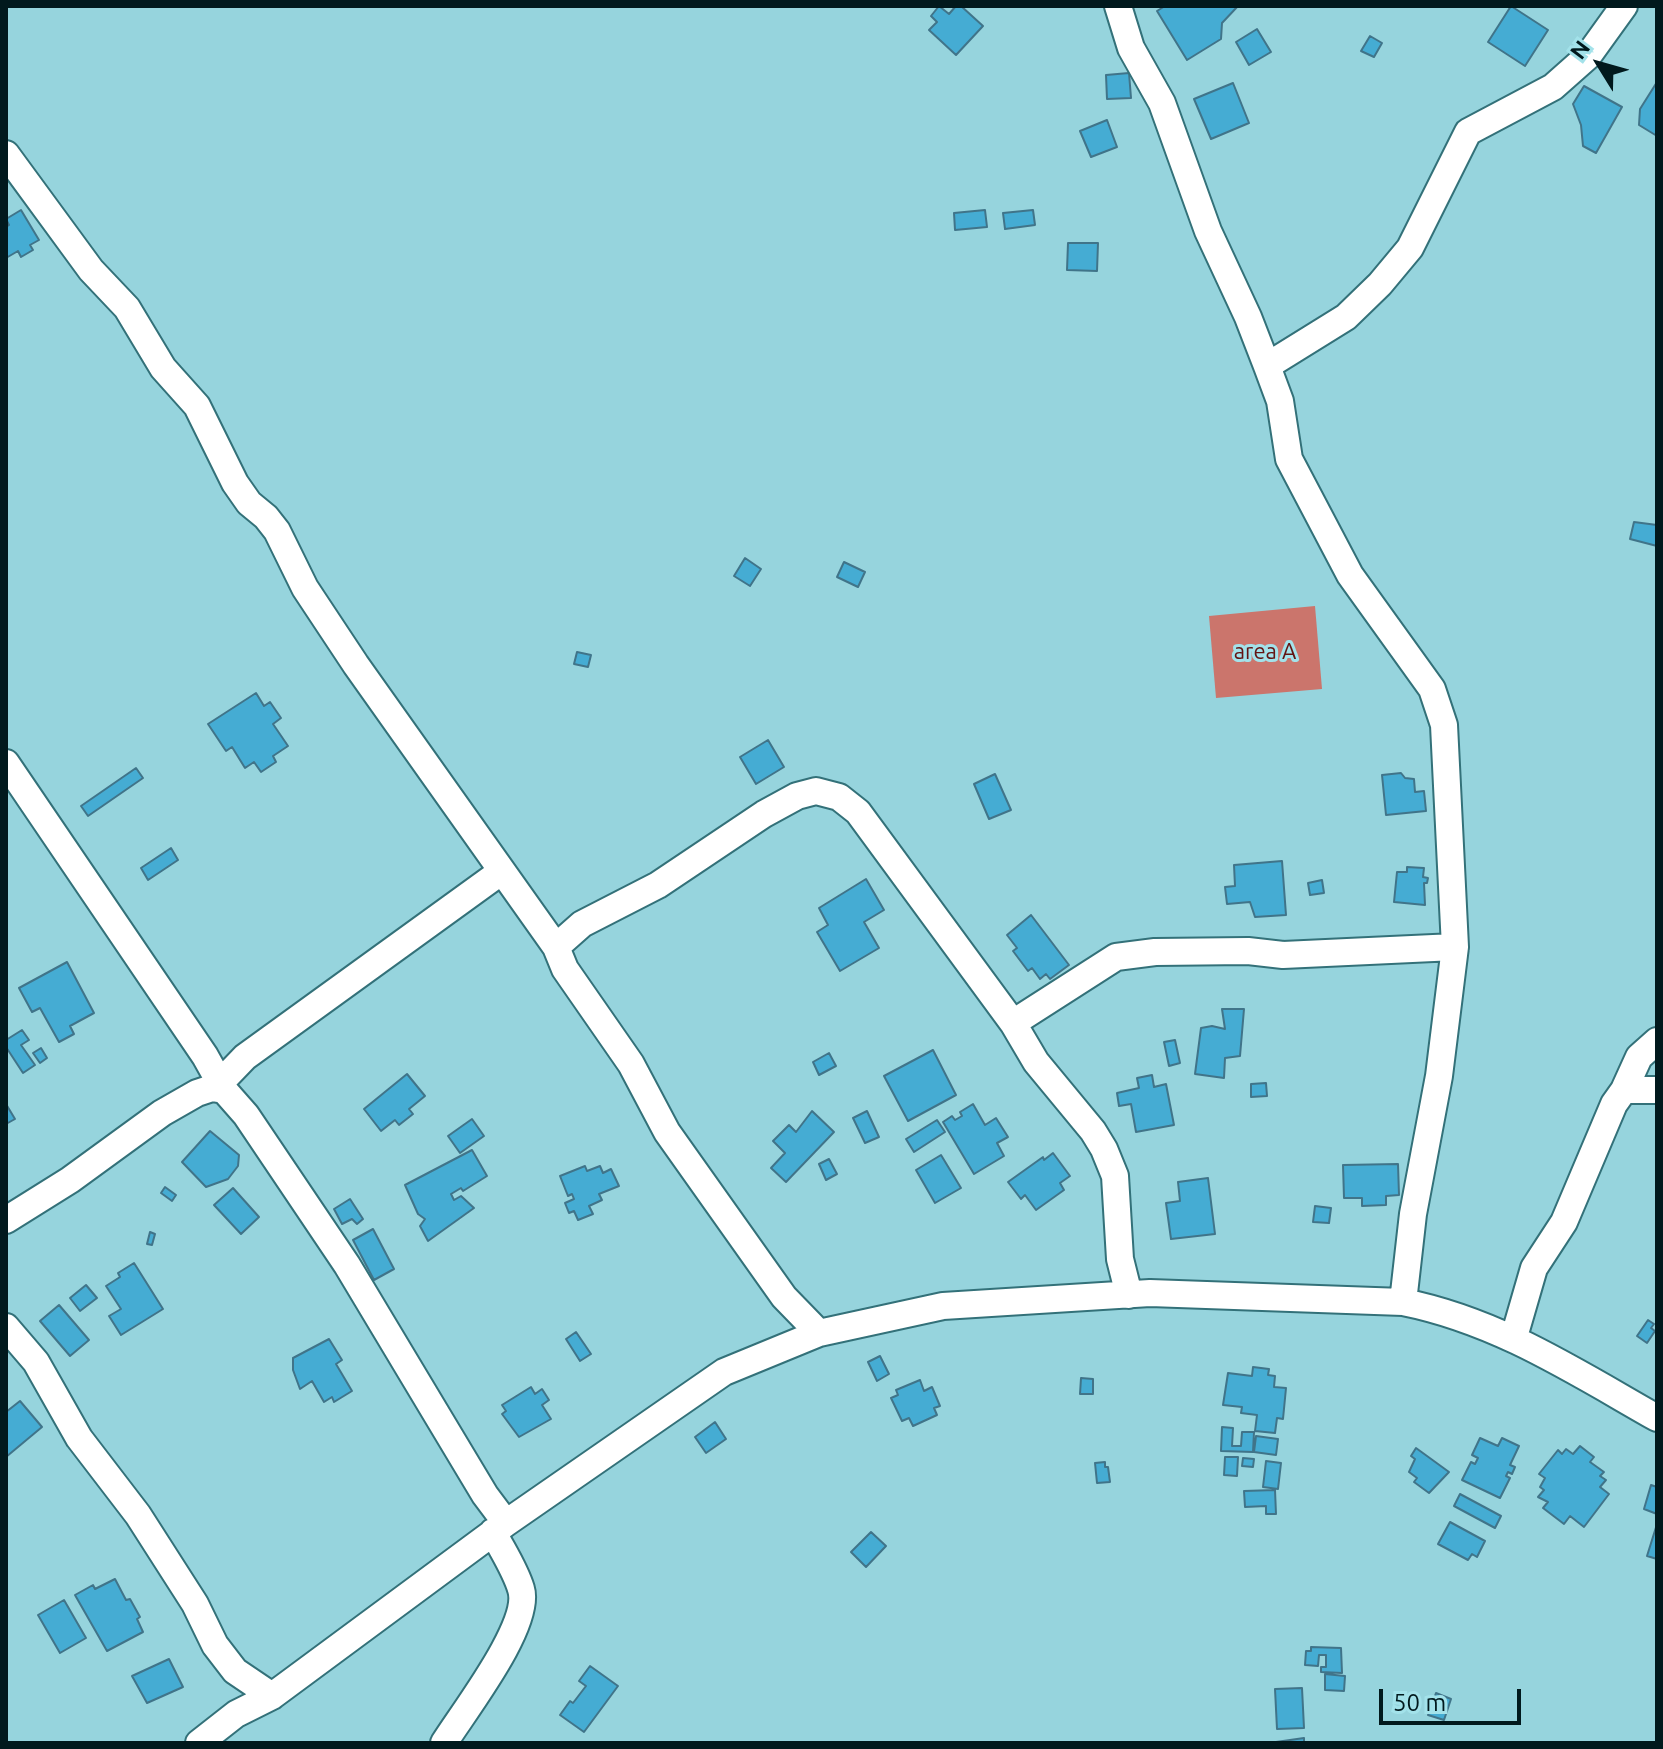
<!DOCTYPE html>
<style>
body{margin:0}
#map{position:relative;width:1663px;height:1749px;overflow:hidden;background:#96d4dd;font-family:Ubuntu,sans-serif}
canvas{display:block}
.frame{position:absolute;inset:0;border:8px solid #01191d;pointer-events:none}
.north{position:absolute;left:1559px;top:24px;width:80px;height:80px;-webkit-text-stroke:6px #a3e2ea;paint-order:stroke;rotate:307deg;font-size:22px;font-weight:700;line-height:32px;text-align:center;color:#01191d}
.north::after{content:'';display:block;margin:auto;width:28px;height:36px;background:#01191d;clip-path:polygon(50% 0,100% 100%,50% 72%,0 100%)}
.scale{position:absolute;left:1379px;top:1689px;width:142px;height:36px;box-sizing:border-box;border:4px solid #01191d;border-top:0;padding-left:10px;font-size:24px;line-height:28px;white-space:nowrap;color:#01191d;-webkit-text-stroke:6px #a3e2ea;paint-order:stroke}
</style>
<div id="map">
<canvas width="1663" height="1749"></canvas>
<div class="frame"></div>
<div class="north">N</div>
<div class="scale">50 m</div>
</div>
<script>
const c = document.querySelector('canvas').getContext('2d');
c.lineJoin = 'round';
function fill(path, color) {
  c.fillStyle = color;
  c.fill(path, 'evenodd');
}
function trace(path, color, width, dash) {
  c.strokeStyle = color;
  c.lineWidth = width;
  c.lineCap = dash ? 'butt' : 'round';
  c.setLineDash(dash || []);
  c.stroke(path);
}
function label(font, color, halo, rows, align = 'center') {
  c.font = font + ' Ubuntu,sans-serif';
  c.lineWidth = 6;
  c.setLineDash([]);
  c.textBaseline = 'middle';
  c.strokeStyle = halo;
  c.fillStyle = color;
  for (const [text, x, y, turn = 0] of rows) {
    c.save();
    c.translate(x, y);
    c.rotate((+turn || 0) * Math.PI / 180);
    c.textAlign = isNaN(turn) ? turn : align;
    if (halo) c.strokeText(text, 0, 0);
    c.fillText(text, 0, 0);
    c.restore();
  }
}
fill(new Path2D(`
 M1315 606 1322 689 1216 698 1209 616Z`), '#cb756c');
const building = new Path2D(`
 M939 6 949 14 956 6H961L983 26 956 55 929 30 937 22 931 16Z
 M1165 6H1238L1222 23 1221 39 1187 60 1157 11Z
 M1511 6 1548 30 1525 66 1488 42Z
 M1257 29 1271 52 1249 65 1236 42Z
 M1370 36 1382 43 1374 57 1361 51Z
 M1129 73 1131 98 1107 99 1106 75Z
 M1657 82V136L1639 125 1640 109Z
 M1233 83 1249 123 1211 139 1194 99Z
 M1584 86 1622 107 1596 153 1583 146 1581 125 1573 104Z
 M1107 120 1117 147 1091 157 1080 131Z
 M21 210 39 240 30 245 33 250 21 257 18 251 6 258V227L9 225 6 219Z
 M985 210 987 227 955 230 954 213Z
 M1033 210 1035 225 1005 229 1003 213Z
 M1068 243H1098L1097 271 1067 270Z
 M1634 522 1657 525V546L1630 539Z
 M745 558 761 569 750 586 734 576Z
 M844 562 865 572 858 587 837 577Z
 M577 652 591 655 588 667 574 664Z
 M256 693 264 706 270 702 281 718 273 724 288 746 273 756 276 762 261 772 254 762 245 768 232 747 226 751 208 724Z
 M768 740 784 767 756 784 740 757Z
 M136 768 143 778 88 816 81 806Z
 M1401 773 1405 778 1414 779 1415 792 1424 791 1426 811 1386 815 1382 775Z
 M995 774 1011 810 989 819 974 784Z
 M171 848 178 860 148 880 141 868Z
 M1282 861 1286 915 1255 917 1250 902 1227 904 1225 887 1235 886 1234 865Z
 M1407 867 1424 868 1423 877 1428 878 1427 883H1424L1425 905 1394 902 1397 872H1407Z
 M866 879 884 910 864 922 879 948 840 971 817 932 828 925 819 908Z
 M1322 880 1324 893 1310 895 1308 883Z
 M1031 915 1069 965 1050 979 1046 974 1040 979 1032 968 1028 971 1013 951 1017 948 1007 935Z
 M67 962 94 1013 70 1026 74 1034 59 1042 40 1008 32 1012 19 988Z
 M1222 1009H1244L1240 1056 1225 1058 1224 1078 1195 1074 1201 1028 1212 1026 1225 1029Z
 M22 1030 29 1040 21 1045 35 1065 23 1073 6 1047V1040Z
 M1175 1040 1180 1063 1169 1066 1164 1042Z
 M41 1048 47 1058 40 1063 33 1053Z
 M933 1050 956 1095 908 1121 884 1076Z
 M829 1053 836 1066 819 1075 813 1062Z
 M407 1074 425 1096 409 1109 413 1114 399 1125 395 1120 381 1131 364 1109Z
 M1152 1075 1154 1087 1166 1084 1174 1125 1136 1132 1131 1104 1119 1106 1117 1093 1139 1088 1137 1078Z
 M1266 1083 1267 1096 1251 1097V1084Z
 M6 1104 15 1119 6 1124Z
 M973 1104 985 1125 996 1118 1008 1137 997 1143 1004 1156 974 1174 943 1122 952 1116 955 1120 962 1116 960 1112Z
 M812 1111 834 1132 786 1182 771 1168 785 1153 773 1141 789 1125 796 1132Z
 M867 1111 879 1137 865 1143 853 1118Z
 M472 1119 484 1136 460 1153 448 1136Z
 M937 1120 945 1132 914 1152 906 1139Z
 M210 1131 239 1155 238 1166 228 1179 206 1187 182 1162Z
 M472 1150 487 1176 463 1191 461 1188 451 1194 454 1200 461 1196 474 1208 428 1241 420 1226 425 1219 418 1214 405 1185Z
 M1053 1153 1070 1176 1060 1183 1064 1190 1036 1210 1025 1195 1021 1199 1008 1182 1043 1157 1044 1160Z
 M941 1155 961 1188 935 1203 916 1170Z
 M829 1159 837 1174 826 1180 819 1164Z
 M1398 1164 1399 1195 1386 1196V1205L1362 1206V1198H1344L1343 1165Z
 M585 1166 587 1171 600 1166 603 1173 611 1169 619 1186 599 1194 602 1200 589 1206 593 1214 578 1220 574 1211 569 1213 565 1203 574 1199 572 1194 568 1196 560 1176Z
 M1208 1178 1215 1234 1171 1239 1166 1203 1180 1201 1178 1182Z
 M165 1187 176 1195 172 1201 161 1193Z
 M233 1188 259 1217 241 1234 214 1205Z
 M350 1199 363 1219 357 1224 352 1219 342 1224 334 1209Z
 M1315 1206 1331 1208 1329 1223 1313 1222Z
 M373 1229 394 1269 374 1280 353 1240Z
 M150 1232 155 1234 152 1245 147 1244Z
 M134 1263 163 1309 121 1335 109 1316 121 1309 106 1286 120 1277 118 1273Z
 M86 1285 97 1298 80 1311 70 1298Z
 M59 1305 89 1340 70 1356 40 1321Z
 M1648 1320 1654 1324 1651 1328 1655 1331 1647 1343 1637 1336Z
 M576 1332 591 1354 580 1361 566 1339Z
 M329 1339 342 1360 336 1364 352 1391 334 1402 332 1397 324 1402 312 1381 300 1389 293 1370V1358Z
 M880 1356 889 1374 877 1381 868 1362Z
 M1253 1367 1269 1369 1268 1375 1275 1376 1274 1387 1286 1388 1283 1419 1277 1418 1275 1433 1255 1431 1257 1415 1241 1413 1242 1407 1223 1405 1228 1373 1252 1376Z
 M1081 1378 1093 1379V1394H1080Z
 M920 1380 924 1391 932 1387 940 1406 934 1408 937 1415 913 1426 909 1418 902 1421 891 1398 898 1395 896 1390Z
 M531 1387 535 1394 542 1389 549 1400 542 1405 551 1419 519 1437 502 1414 506 1411 502 1405Z
 M20 1401 42 1427 6 1457V1412Z
 M715 1422 726 1439 706 1453 695 1437Z
 M1222 1427 1233 1428 1232 1446H1241L1242 1432H1254L1253 1452 1221 1451Z
 M1256 1436 1278 1439 1276 1455 1254 1452Z
 M1480 1438 1498 1446 1502 1438 1519 1446 1510 1465 1515 1467 1512 1474 1508 1472 1506 1476 1510 1478 1500 1498 1462 1480 1471 1462 1475 1464 1478 1458 1472 1455Z
 M1580 1446 1594 1457 1590 1462 1604 1472 1600 1476 1606 1480 1600 1487 1609 1494 1584 1527 1570 1516 1564 1524 1543 1508 1548 1502 1538 1497 1544 1490 1540 1487 1545 1478 1539 1474 1558 1450 1562 1454 1566 1449 1573 1454Z
 M1416 1448 1449 1472 1429 1493 1414 1482 1417 1478 1409 1472 1415 1459 1411 1456Z
 M1225 1457H1238L1237 1476 1224 1475Z
 M1243 1458 1254 1459 1253 1467 1242 1466Z
 M1266 1461 1281 1463 1278 1489 1263 1487Z
 M1105 1462V1467H1108L1110 1482 1097 1483 1095 1463Z
 M1651 1485 1657 1487V1514L1644 1509Z
 M1275 1490 1276 1514H1266V1506L1245 1507 1244 1491Z
 M1460 1494 1501 1516 1495 1528 1454 1506Z
 M1450 1522 1485 1541 1477 1557 1472 1554 1468 1560 1438 1544Z
 M1657 1524V1559L1647 1556Z
 M871 1532 886 1546 866 1567 851 1552Z
 M115 1579 126 1600 130 1599 140 1617 137 1619 143 1632 107 1651 75 1595 93 1585 95 1589Z
 M64 1600 86 1638 60 1653 38 1615Z
 M1311 1647 1341 1648 1342 1673 1321 1672V1667H1326V1655H1319L1318 1666 1305 1665 1306 1651H1311Z
 M169 1659 183 1687 147 1703 132 1676Z
 M590 1666 618 1686 584 1732 560 1715 570 1701 573 1703 586 1686 579 1681Z
 M1325 1674 1345 1676 1344 1691 1325 1690Z
 M1302 1688 1304 1728 1277 1729 1275 1689Z
 M1436 1693 1451 1699 1444 1720 1428 1715Z
 M1304 1738V1743H1269Z`);
fill(building, '#45acd3');
trace(building, '#407489', 2);
const minor = new Path2D(`
 M1118 6 1131 48 1162 103 1208 231 1248 317 1267 366 1280 401 1289 459 1350 575 1432 689 1444 725 1455 947 1439 1076 1413 1214 1403 1302
 M6 154 91 270 127 308 163 368 197 406 235 483 249 503 266 517 277 531 305 588 356 665 556 947 565 969 631 1064 667 1132 784 1297 819 1333
 M1267 366 1346 317 1380 284 1410 248 1468 132 1553 87 1588 56 1624 6
 M6 763 205 1056 224 1090 246 1115 347 1265 485 1495 506 1523
 M556 947 582 924 658 885 764 814 797 796 816 791 839 797 858 812 1013 1023 1036 1062 1093 1131 1104 1149 1115 1176 1120 1259 1129 1295
 M1013 1023 1116 957 1155 952 1248 951 1283 955 1455 947
 M220 1083 245 1057 502 871
 M1624 1090 1639 1057 1657 1041
 M6 1220 70 1180 162 1113 197 1093 212 1088 224 1090
 M6 1327 36 1362 79 1438 138 1515 195 1604 215 1645 235 1671 272 1696
 M1514 1337 1534 1268 1564 1222 1614 1104 1624 1090H1657
 M199 1743 236 1714 272 1696 506 1523 724 1372 819 1333 943 1306 1150 1293 1403 1302C1498 1321 1574 1371 1657 1418
 M444 1743C464 1711 532 1624 521 1589 515 1569 502 1550 493 1532`);
trace(minor, '#337179', 30);
trace(minor, '#fff', 26);
label('22px', '#631412', '#a3e2ea', [
 ["area A",1265,652]
]);
</script>
